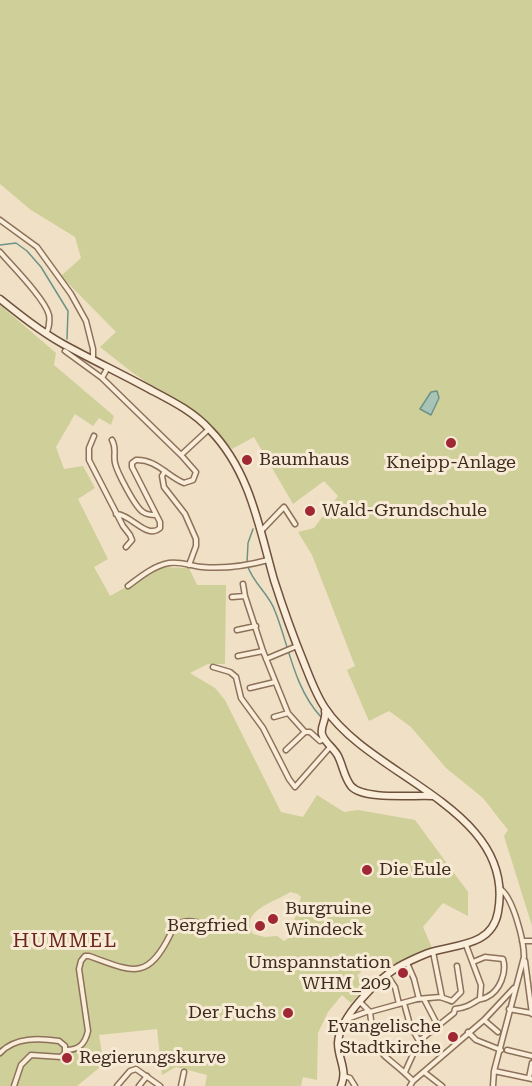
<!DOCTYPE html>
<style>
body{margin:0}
canvas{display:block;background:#f0e0c6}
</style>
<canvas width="532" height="1086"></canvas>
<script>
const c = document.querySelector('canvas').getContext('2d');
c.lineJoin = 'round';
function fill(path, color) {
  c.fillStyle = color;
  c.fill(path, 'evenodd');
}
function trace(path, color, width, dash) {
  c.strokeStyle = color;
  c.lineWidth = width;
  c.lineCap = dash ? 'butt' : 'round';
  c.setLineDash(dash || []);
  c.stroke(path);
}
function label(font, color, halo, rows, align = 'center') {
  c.font = font + ' "Roboto Serif",serif';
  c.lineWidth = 6;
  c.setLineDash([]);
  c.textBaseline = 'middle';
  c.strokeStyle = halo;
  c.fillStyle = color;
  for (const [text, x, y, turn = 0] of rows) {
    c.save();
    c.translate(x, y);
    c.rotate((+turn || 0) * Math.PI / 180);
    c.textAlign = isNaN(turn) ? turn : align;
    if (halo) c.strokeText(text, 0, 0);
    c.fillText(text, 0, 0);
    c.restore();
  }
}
fill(new Path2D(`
 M0 0H532V926L504 836 508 830 483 798 446 768 411 727 389 711 369 721 347 670 355 666 312 555 298 532 314 528 338 496 324 481 293 504 254 437 232 449 211 426 133 373 100 347 116 332 61 276 81 258 75 237 31 210 0 184Z
 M0 305 56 353 54 365 114 416 111 425 99 418 93 426 75 414 56 447 64 469 83 466 95 488 78 499 108 559 94 567 110 596 162 567 189 568 197 585H226L225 664H208L190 673 215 688 225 700 281 812 303 817 317 795 344 812 358 810 415 820 468 892V916L443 903 423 927 432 948 406 958 385 969 374 958 357 976 366 986 351 1003 342 995 328 1012 318 1033 317 1080 303 1077 301 1086H205L207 1075 176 1067 162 1075 157 1029 99 1035 102 1054 110 1059 77 1086H0ZM290 892 298 894 301 897 293 925 297 928 292 936 284 941 277 936 265 937 253 934C239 910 276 902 290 892Z`), '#cecf99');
const water = new Path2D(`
 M437 391 439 398 431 415 420 409 431 392Z`);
fill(water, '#a8c4b9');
trace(water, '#6e9386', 1.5);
trace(new Path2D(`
 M0 245 16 243 27 251 41 267 68 311 67 339
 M247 563 248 543 253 529
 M248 567C254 584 269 594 275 611 289 646 294 688 321 717
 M428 1001 440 999 451 1004
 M407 1004 422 1001
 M388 1009 401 1006`), '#6e9386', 1.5);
const minor = new Path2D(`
 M0 220 37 247 71 294 86 321 93 349V359
 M0 252C12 266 45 299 49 315 50 322 49 328 46 334
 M65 351 102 378 181 455 196 472 193 480 184 483C167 476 156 459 136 460L132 463V467L160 522V528C147 540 131 514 116 514
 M102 378 108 367
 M94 436 89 448V460L123 526 130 535 132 540 126 547
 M112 440C117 449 113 454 115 463 117 472 135 507 143 512 147 515 152 515 156 515
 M181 455 209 429
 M165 471 162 476 164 487 185 514 196 539V546L189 565
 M261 531 284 507 295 524
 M243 584 245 596 263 651 288 713 305 732H310L320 741 325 739
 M128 586C140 577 153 566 169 563 180 561 191 566 202 567 224 569 246 566 268 560
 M232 597 245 596
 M237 630 256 626
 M238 656 263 651
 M266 659 297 646
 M213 667 230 672 236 677 241 698 263 728 289 779 295 787 331 746
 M250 688 275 682
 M274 717 288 713
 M286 750 305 732
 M522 941H532
 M466 945 481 985 480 998
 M433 952 442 997
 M525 961 532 1014
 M407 963 414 979 419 999
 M387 975 395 987 399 1004
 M424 999 438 1026
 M452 1001 461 992 457 966
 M360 1002 369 1011
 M404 1003 410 1025 419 1041 405 1072
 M509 1009 531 1013
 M370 1012C375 1061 384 1051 413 1081
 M347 1019 369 1011 370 1012 417 999 440 997 452 1001
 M484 1020 498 1032
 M468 1032 476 1040 501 1050
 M419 1041 454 1013 455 1009C465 1008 470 1005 478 1000 480 999 484 999 487 997 500 991 507 972 503 959L485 957 473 962
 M66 1050C79 1050 85 1044 88 1031L79 969 81 961 85 956H89C131 971 147 982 170 935 172 929 176 923 183 922 192 919 206 925 215 928
 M507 1050 532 1056
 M0 1053C15 1037 39 1038 59 1041L65 1046V1053L61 1057 31 1055 21 1065 14 1086
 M494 1071 532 1079
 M424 1072 442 1086
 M344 1076 350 1078 355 1086
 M529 1078 532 1063
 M117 1086 130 1071 136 1069 160 1086
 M139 1086 147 1076
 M181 1086 184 1072
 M410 1086 413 1081 484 1020 514 988
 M493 1086 494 1071 524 957C524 941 513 896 499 888`);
const secondary = new Path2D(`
 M0 299C20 315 40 331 63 344 92 360 122 374 151 390 172 401 194 412 210 430 250 471 259 527 274 580 283 608 293 636 304 663 310 678 316 695 325 708 371 778 517 809 498 912 492 947 455 944 428 953 418 957 407 962 398 967 377 980 339 1017 338 1043 338 1059 348 1070 341 1086
 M325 711C327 720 320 726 322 734 324 742 334 748 338 756 343 766 344 777 351 786 363 800 412 795 432 796`);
trace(minor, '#8d715b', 7);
trace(secondary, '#6f523e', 9);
trace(minor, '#faeeda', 4);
trace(secondary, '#faeeda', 6);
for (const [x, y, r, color] of [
 [451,443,6,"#9f2834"],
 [247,460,6,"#9f2834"],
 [310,511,6,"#9f2834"],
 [367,870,6,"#9f2834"],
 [273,919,6,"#9f2834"],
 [260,926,6,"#9f2834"],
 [403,973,6,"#9f2834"],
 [288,1013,6,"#9f2834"],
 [453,1037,6,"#9f2834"],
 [67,1058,6,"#9f2834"]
]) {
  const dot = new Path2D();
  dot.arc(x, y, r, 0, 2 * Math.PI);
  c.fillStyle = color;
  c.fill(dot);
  trace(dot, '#f7ebd6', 2);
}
label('18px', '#3d2b1f', '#f7ebd6', [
 ["Baumhaus",259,460],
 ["Kneipp-Anlage",451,463,"center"],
 ["Wald-Grundschule",322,511],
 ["Die Eule",379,870],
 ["Burgruine",285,909],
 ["Windeck",285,930],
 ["Bergfried",248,926,"right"],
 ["Umspannstation",391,963,"right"],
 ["WHM_209",391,984,"right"],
 ["Der Fuchs",276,1013,"right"],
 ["Evangelische",441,1027,"right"],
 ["Stadtkirche",441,1048,"right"],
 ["Regierungskurve",79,1058]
], 'left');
c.letterSpacing = '1.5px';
label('20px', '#6b261d', '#f7ebd6', [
 ["HUMMEL",65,941]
]);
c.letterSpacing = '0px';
</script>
